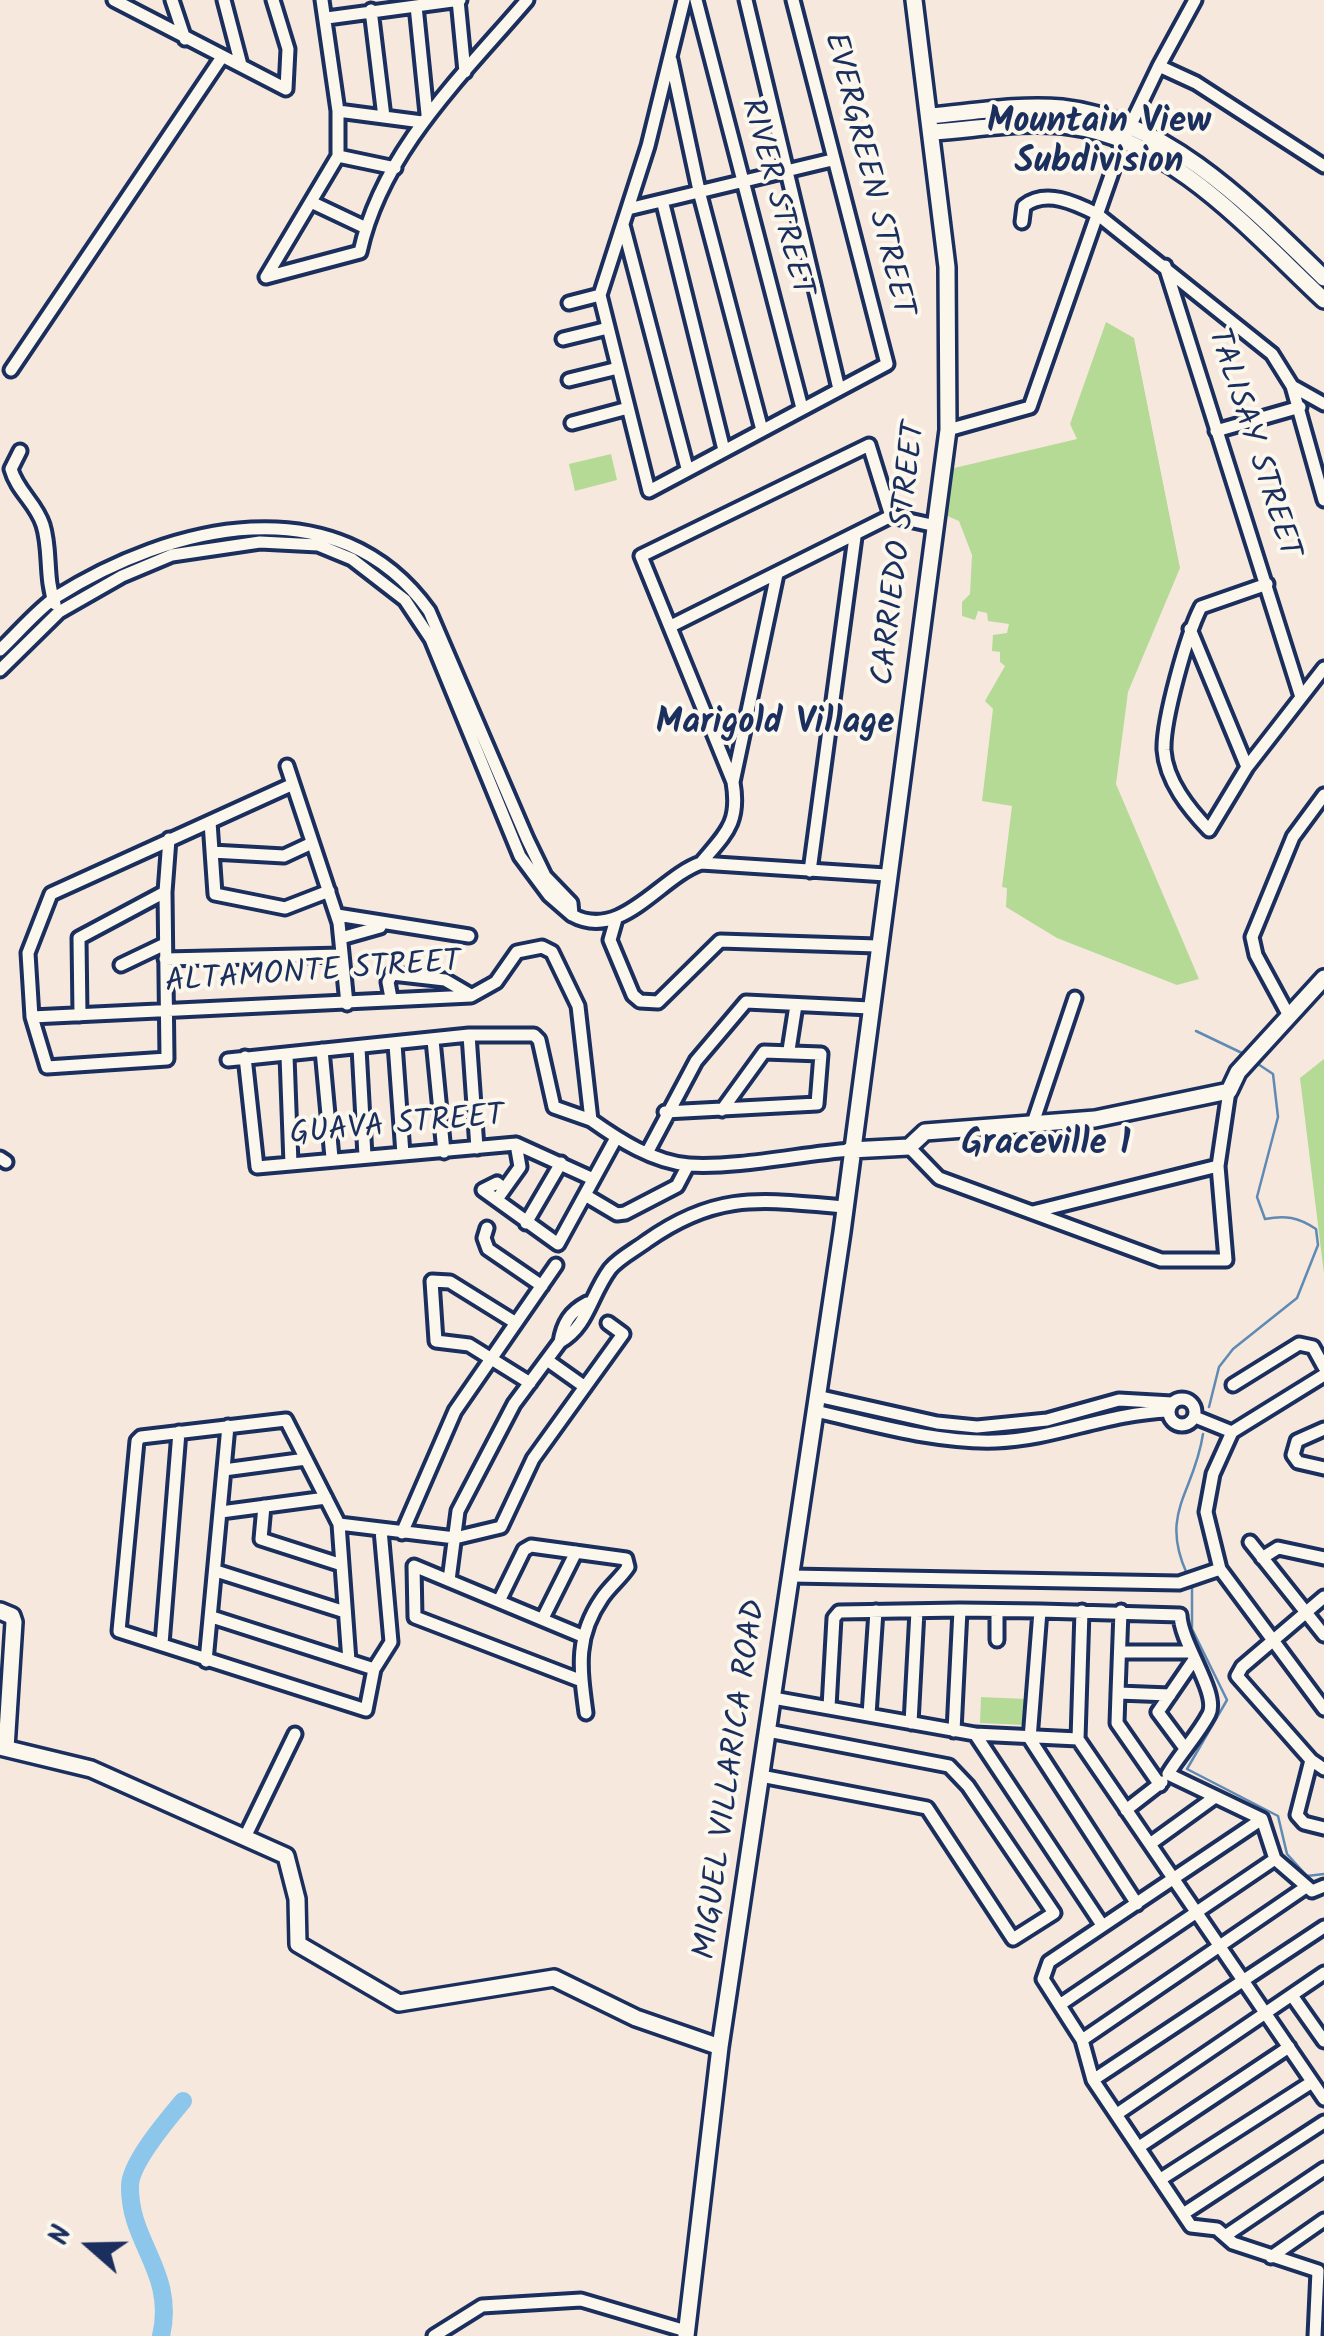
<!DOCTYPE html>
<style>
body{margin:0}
#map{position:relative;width:1324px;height:2336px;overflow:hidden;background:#f7e8de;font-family:Kalam,sans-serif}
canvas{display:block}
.north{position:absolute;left:40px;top:2196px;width:100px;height:100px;-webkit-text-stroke:8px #fbf7ec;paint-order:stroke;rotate:290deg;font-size:28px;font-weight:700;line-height:40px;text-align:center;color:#1b2f5e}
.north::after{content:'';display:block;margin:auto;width:35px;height:45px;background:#1b2f5e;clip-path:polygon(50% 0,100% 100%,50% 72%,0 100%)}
</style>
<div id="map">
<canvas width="1324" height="2336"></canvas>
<div class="north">N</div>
</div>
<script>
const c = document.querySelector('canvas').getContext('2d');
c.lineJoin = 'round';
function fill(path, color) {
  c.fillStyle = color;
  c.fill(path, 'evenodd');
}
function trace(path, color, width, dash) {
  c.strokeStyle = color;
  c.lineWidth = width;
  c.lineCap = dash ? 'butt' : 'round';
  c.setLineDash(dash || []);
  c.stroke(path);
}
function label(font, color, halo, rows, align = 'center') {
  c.font = font + ' Kalam,sans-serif';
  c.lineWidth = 8;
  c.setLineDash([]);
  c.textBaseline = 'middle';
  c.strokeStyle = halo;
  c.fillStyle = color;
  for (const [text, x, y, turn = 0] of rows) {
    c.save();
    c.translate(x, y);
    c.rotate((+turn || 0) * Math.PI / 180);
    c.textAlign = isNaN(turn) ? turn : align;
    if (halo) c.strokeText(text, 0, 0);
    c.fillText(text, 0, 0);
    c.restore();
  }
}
fill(new Path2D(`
 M1106 322 1134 338 1180 568 1128 692 1116 784 1199 979 1177 985 1057 938 1006 907 1007 888 1002 887 1012 806 982 801 993 709 985 701 1005 666 1000 662V652L992 651 993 635 1007 633 1009 624 988 621 987 613 978 611 975 620 962 616V602L970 594 972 555 959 521 945 515 950 469 1077 439 1070 424Z
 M611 454 617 480 575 491 569 464Z
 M1324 1059V1274L1300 1078Z
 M981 1697 1026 1699 1025 1725 980 1723Z`), '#b4da95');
trace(new Path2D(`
 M1196 1031 1242 1053
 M1209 1407 1219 1367 1233 1349 1297 1298 1318 1245 1316 1229C1298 1217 1285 1215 1265 1219L1257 1197 1278 1117 1273 1074 1258 1064
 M1187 1574C1159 1512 1194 1494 1203 1434
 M1192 1588V1629L1227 1700 1187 1769 1278 1816 1287 1854 1307 1876 1324 1874`), '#5f8ab3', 2.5);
trace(new Path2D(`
 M161 2336C176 2272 129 2243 130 2186 130 2163 168 2119 183 2101`), '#8cc6eb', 18);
const street = new Path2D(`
 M114 0 286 89 288 49 273 0
 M172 0 185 39
 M224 0 241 65
 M458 0 465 72
 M684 0 648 146 600 295 649 491 887 364 793 0
 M696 0 802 408
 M746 0 839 389
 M416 6 427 114
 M371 10 384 117
 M327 18 460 0
 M671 60 700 195 762 430
 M1159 66 1195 0
 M338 111 422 122
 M338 156 395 168
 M311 202 366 228
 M663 204 724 450
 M628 209 832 160
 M1022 222 1024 206C1046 189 1075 203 1097 214L1272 354 1292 386 1324 404
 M623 225 687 468
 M1165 266 1301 697
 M266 277 360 252C382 151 463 75 527 0
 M266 277 338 156V111L322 0
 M569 303 600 295
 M563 339 608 328
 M11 370 222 57
 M569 380 618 368
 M1292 386 1324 500
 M572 423 628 408
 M948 430 1030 407 1123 141 1159 66 1196 83 1324 166
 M1216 431 1300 407
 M20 451 11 469C17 491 36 503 43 525 51 550 45 578 55 604
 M1267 584 1201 607C1187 634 1163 720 1164 750 1166 781 1189 809 1209 830L1247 767 1324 668
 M671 626 891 516 936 526
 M1190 629 1247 767
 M0 650C18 633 36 611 56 597 170 525 338 483 429 611L527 839 545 876 571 903 572 915C621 942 660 877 701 863L886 875
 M0 670 59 612 122 576 172 555 260 542 318 545 352 559 405 600 431 639 520 856 549 895 572 915
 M287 766 339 923 347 1004
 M733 782 777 574
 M210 822 215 894 285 908 329 891
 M169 839 165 892 167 1059 47 1067 32 1017 28 953 51 894 291 785
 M212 852 284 856 312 843
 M701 863C726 833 740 823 733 782L641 556 869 445 891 516
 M810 871 855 537
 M337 915 469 936
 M616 919 610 940 633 995 640 1001 658 1002 720 941 877 946
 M341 938 380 927
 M165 959 342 955
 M121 965 165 944
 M391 998 388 982 392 974 445 980 469 994
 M1288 1014 1256 955 1252 937 1293 837 1324 795
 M80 1015 79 938 165 892
 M32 1017 471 996 496 982 517 952 542 947 552 952 578 1006 591 1120C619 1140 653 1162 689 1165 738 1168 800 1154 850 1150
 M469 1035 477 1148
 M433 1040 444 1152
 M395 1044 403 1154
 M359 1048 365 1156
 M322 1050 332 1158
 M789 1050 796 1005
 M287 1056 291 1164
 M245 1057 257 1167 516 1144 593 1179
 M228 1060 469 1035H534L539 1040 554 1107 591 1120
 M665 1112 817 1104 821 1054 764 1052 722 1110
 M1033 1123 1075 998
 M909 1147 939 1178 1161 1260H1226L1218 1166 1229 1091
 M647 1153 696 1061 746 1002 870 1008
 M0 1158 6 1162
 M502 1187 497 1183 483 1190 558 1244 616 1138
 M500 1195 520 1167 516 1144
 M585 1195 617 1214 625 1213 677 1186 688 1165
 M1033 1212 1218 1166
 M526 1223 561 1163
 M487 1228 484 1238 488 1249 542 1286
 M516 1323 450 1282 432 1281 436 1341 469 1345 530 1383
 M560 1342C588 1326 590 1296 610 1269 619 1258 635 1250 647 1241 718 1191 762 1200 844 1207
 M547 1360 585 1387
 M1324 1375 1232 1432 1213 1474 1206 1512 1220 1569 1324 1709
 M1233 1385 1299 1344 1313 1347 1324 1367
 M817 1396 937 1423 977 1427 1047 1420 1119 1400 1172 1403
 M1169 1412a13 13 0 1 1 26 0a13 13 0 1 1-26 0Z
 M815 1411C874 1424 935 1443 996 1441 1055 1439 1106 1413 1169 1411
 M1195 1417 1232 1432
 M1324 1429 1297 1441 1293 1455 1298 1462 1324 1468
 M224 1470 306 1459
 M264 1506 261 1539 342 1565
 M221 1512 326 1498
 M339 1524 455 1538 501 1527 533 1459 623 1334 608 1323
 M402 1533 455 1411 556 1265
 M1250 1542 1324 1635
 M1262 1558 1278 1548 1324 1558
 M216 1571 345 1612
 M791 1576 1179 1583 1220 1569
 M449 1580 458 1511 514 1404 560 1342C563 1323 570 1312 587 1303
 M1324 1597 1242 1667 1237 1676 1311 1760 1324 1769
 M500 1599 524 1550 531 1546 626 1559 628 1567C621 1578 610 1586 602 1598 575 1637 580 1668 586 1713
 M997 1611V1640
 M1040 1611 1180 1615C1181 1644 1219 1693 1209 1714 1198 1735 1180 1754 1168 1774L1262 1819 1275 1859 1312 1891 1324 1886
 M212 1617 374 1669
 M543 1618 576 1552
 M162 1644 179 1432
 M1121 1652H1189
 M206 1661 228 1426
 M349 1661 339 1524 286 1420 141 1437 137 1441 119 1631 366 1710 374 1669 391 1642 381 1530
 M582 1681 415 1617 414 1566 582 1636
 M1118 1693 1121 1611
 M773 1698 975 1734 1078 1739 1324 2099
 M829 1707 834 1618 839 1612 960 1610
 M869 1715 876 1611
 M911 1723 917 1611
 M954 1731 960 1610 1040 1611 1030 1739 1137 1904
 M975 1734 1102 1925
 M1078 1739 1082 1611
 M1184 1747 1158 1712 1193 1661
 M1311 1760 1297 1815 1304 1823 1324 1828
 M761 1776 927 1808 1013 1939 1054 1913 968 1786 949 1766 768 1731
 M1160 1785 1117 1723 1118 1693 1170 1695
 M1126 1810 1162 1782
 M1262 1819 1049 1962 1043 1979 1082 2040 1093 2080 1191 2226 1217 2229 1233 2243 1318 2271 1315 2336
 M246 1835 295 1734
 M1150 1844 1215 1797
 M1293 1997 1324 2041
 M1061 2004 1275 1859
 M1082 2040 1306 1887
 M1093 2080 1324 1927
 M1117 2114 1324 1973
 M1139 2147 1289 2047
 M1161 2179 1312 2082
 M1183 2214 1324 2122
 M1225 2236 1324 2169
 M1271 2257 1324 2220
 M434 2336 482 2306 581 2300 686 2331`);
const secondary = new Path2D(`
 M931 116C974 112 1020 104 1062 108 1168 120 1252 208 1324 278
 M933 132C978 129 1025 120 1070 126 1173 139 1253 234 1324 300
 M850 1150 909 1147 925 1132 1095 1119 1229 1091 1238 1072 1324 978
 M0 1611 12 1616 14 1622 6 1748
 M0 1747 91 1769 286 1856 297 1899 298 1944 399 2003 554 1978 636 2018 720 2047
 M686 2336 720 2047 842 1232 948 430 947 267 914 0`);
trace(street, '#1b2f5e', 19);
trace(secondary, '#1b2f5e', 22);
trace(street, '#fbf7ec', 11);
trace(secondary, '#fbf7ec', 15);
label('32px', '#1b2f5e', '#fbf7ec', [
 ["EVERGREEN STREET",866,175,76],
 ["RIVER STREET",774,198,75],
 ["TALISAY STREET",1251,444,72],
 ["CARRIEDO STREET",902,554,-83],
 ["ALTAMONTE STREET",313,975,-4],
 ["GUAVA STREET",397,1128,-5],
 ["MIGUEL VILLARICA ROAD",733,1780,-82]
]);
label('bold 35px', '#1b2f5e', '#fbf7ec', [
 ["Mountain View",1099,125],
 ["Subdivision",1099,165],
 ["Marigold Village",775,726],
 ["Graceville 1",1046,1147]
]);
</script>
